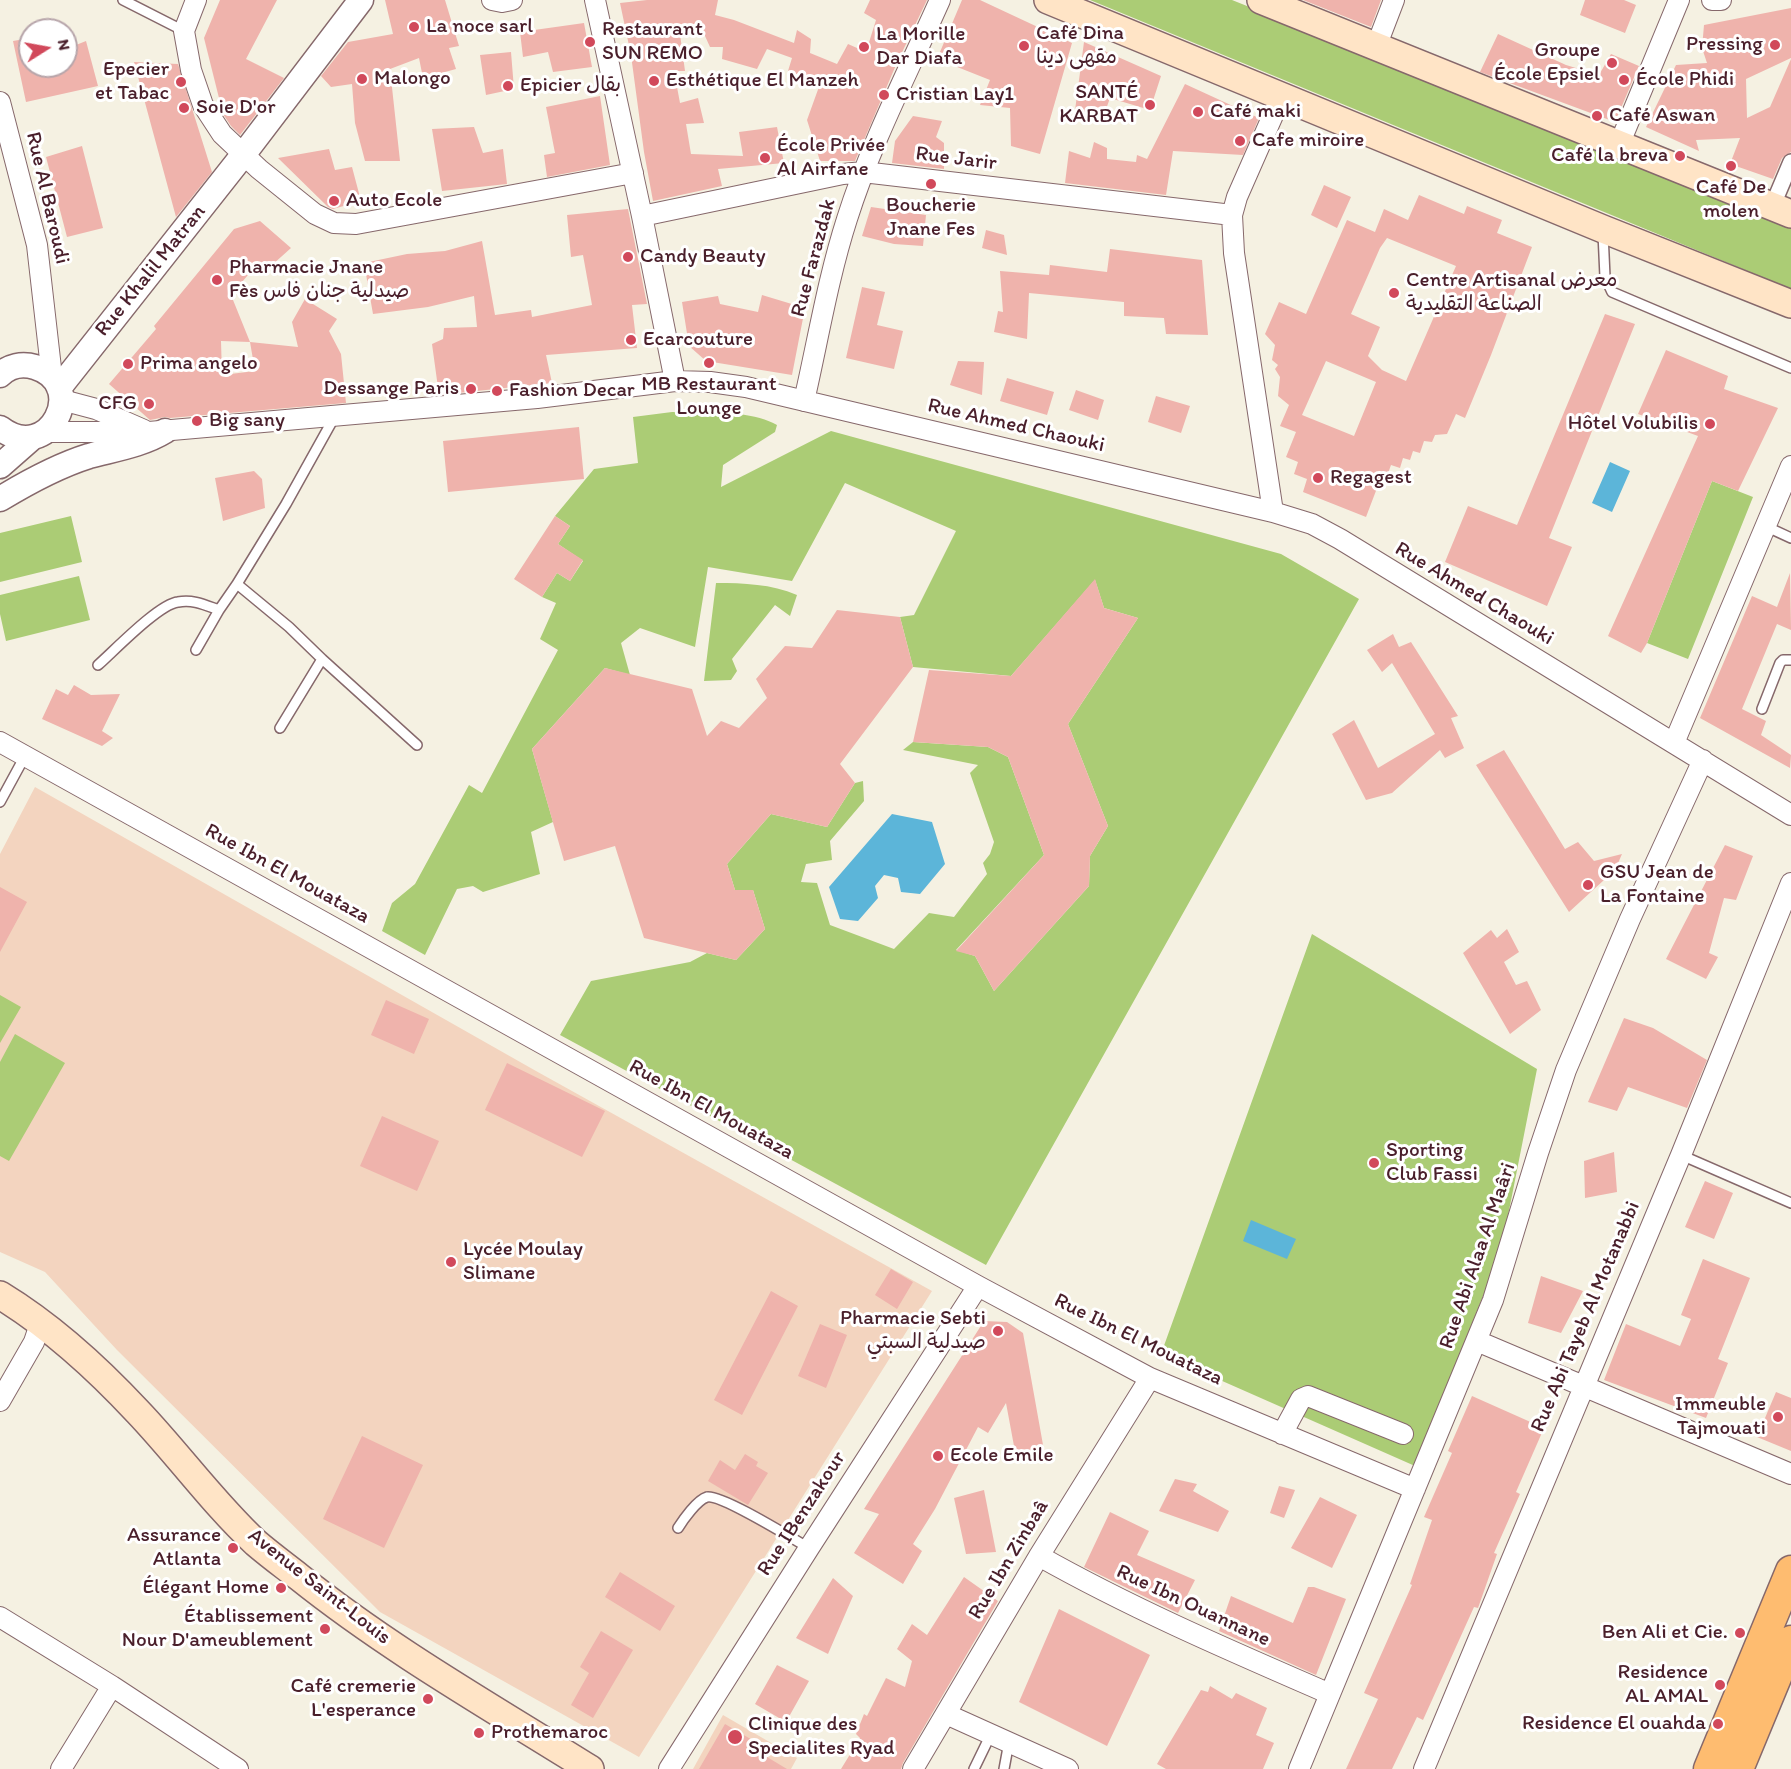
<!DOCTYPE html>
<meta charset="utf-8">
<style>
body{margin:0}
#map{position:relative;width:1791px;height:1769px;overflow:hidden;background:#f5f1e2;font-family:Itim,sans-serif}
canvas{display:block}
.north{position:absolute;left:18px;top:18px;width:60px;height:60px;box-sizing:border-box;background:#fff;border:2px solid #b7a5aa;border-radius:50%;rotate:79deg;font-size:16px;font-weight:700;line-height:24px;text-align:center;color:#4a1f2b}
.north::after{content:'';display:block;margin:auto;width:21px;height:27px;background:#d1495b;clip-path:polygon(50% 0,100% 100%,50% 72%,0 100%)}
</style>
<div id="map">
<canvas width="1791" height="1769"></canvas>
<div class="north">N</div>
</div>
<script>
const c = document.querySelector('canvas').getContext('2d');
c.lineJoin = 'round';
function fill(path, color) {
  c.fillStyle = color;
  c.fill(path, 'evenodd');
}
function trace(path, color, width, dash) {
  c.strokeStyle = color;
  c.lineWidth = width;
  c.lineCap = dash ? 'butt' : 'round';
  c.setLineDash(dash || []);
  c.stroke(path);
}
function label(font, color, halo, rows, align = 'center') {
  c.font = font + ' Itim,"Playpen Sans Arabic",sans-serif';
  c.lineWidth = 6;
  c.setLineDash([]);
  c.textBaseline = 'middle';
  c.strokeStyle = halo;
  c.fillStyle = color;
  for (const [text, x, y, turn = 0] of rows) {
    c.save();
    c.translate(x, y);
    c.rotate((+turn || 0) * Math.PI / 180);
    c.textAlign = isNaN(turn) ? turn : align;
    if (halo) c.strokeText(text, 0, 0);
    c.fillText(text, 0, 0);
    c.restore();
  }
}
fill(new Path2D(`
 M35 787 536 1071 932 1291 639 1757 380 1612 117 1350 45 1272 0 1252V854Z
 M723 1715 797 1758 791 1769H693Z`), '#f3d4bf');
fill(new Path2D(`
 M1090 0H1232L1791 224V289Z
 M672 412C700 412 753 410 777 425L775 432 723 465 721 487 831 431 1281 554 1359 599 986 1265 560 1035 591 981 690 962 707 953 736 960 765 929 753 890H735L727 864 771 814 827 827 855 783 863 781 864 801 830 841 832 860 806 864 801 882 817 883 830 925 894 949 929 913 954 917 987 874 983 863 990 854 994 842 970 773 978 765 903 750 913 742 988 747 1008 757 1044 855 956 950 975 956 994 991 1089 886 1090 856 1108 826 1068 724 1138 618 1104 608 1095 580 1011 676 913 667 900 617 914 615 956 531 845 483 792 581 708 567 695 647 640 628 621 643 630 675 605 668 532 749 553 822 531 832 540 874 483 892 473 886 457 889 425 955 382 931 392 903 415 884 469 785 482 793 558 650 540 639 556 603 542 597 557 573 570 581 583 561 558 544 570 526 555 516 594 469 638 463 633 417Z
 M1712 481 1753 497 1688 659 1647 643Z
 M71 516 82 562 0 582V533Z
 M79 576 90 620 6 641 0 614V595Z
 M716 583C744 583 771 584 797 595L790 616 775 605 732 659 737 671 731 680 704 681Z
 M1312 934 1537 1069 1501 1251 1415 1466 1161 1354Z
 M0 995 21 1007 0 1043Z
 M15 1034 65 1063 9 1161 0 1156V1062Z`), '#abcc75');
fill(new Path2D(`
 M1610 462 1630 471 1612 512 1592 503Z
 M892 814 932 822 945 864 920 894 901 892 898 878 884 875 875 886 878 898 858 921 840 919 829 887Z
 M1251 1220 1296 1239 1287 1259 1243 1241Z`), '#5cb5d9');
fill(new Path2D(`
 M220 0H277L246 59 284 78 240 135 231 126 223 114 204 38Z
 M385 0H445L459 46 449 48 456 69 423 78 419 58 390 69 400 161H365L355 123 352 84 331 87 321 76 348 42 393 34Z
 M647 0H718L715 15 734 20 794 43 797 30 811 39 810 53 837 64 848 44 866 52 876 20 864 13 870 0H927L896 65 855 161H820L807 120 820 84 788 71 792 58 767 49 757 69 722 59 723 47H710L705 36 680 34 685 71H674L680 103 698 98 704 123 686 124 691 154 743 156 739 132 777 127 784 163 718 169 722 186 653 201 644 152 631 55 620 3Z
 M962 0H980L1072 43 1040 154 1011 146 1010 108 980 105 990 80 937 59Z
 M1303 0H1381L1371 27Z
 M1585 0H1624L1636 5 1625 33 1580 15Z
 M1791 8V58L1746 79 1747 118 1770 107 1791 59V152L1782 158 1773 179 1730 164 1740 138 1696 140 1699 151 1646 127 1676 65 1707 63 1702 48 1704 25Z
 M584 23 592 67 553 72 548 52 523 57 520 32Z
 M1498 34 1566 65 1599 75 1611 54 1639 66 1615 122 1480 72Z
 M30 38V66H66V49L86 41 98 86 26 102 13 41Z
 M1084 42 1161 76 1150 110 1110 98 1105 112 1094 110 1089 121 1074 118Z
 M511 52 514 89 486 95 480 55Z
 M134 62 178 64 212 172 176 217Z
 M1185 84 1259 118 1243 155 1173 151 1166 195 1065 183 1069 151 1090 158 1094 142 1107 148V159L1136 162 1137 155 1147 159Z
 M600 96 610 165 547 177 544 155 555 153 546 107Z
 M913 116 942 121 936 137 944 143V169L892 163 895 141Z
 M474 127 483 153 503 149 507 184 442 191 432 129Z
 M82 146 103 228 67 237 46 157Z
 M329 149 335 170 352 167 361 201 333 209 328 207 278 158Z
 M1324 185 1351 197 1337 228 1311 215Z
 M1419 195 1464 214 1467 206 1502 220 1497 233 1532 247 1491 355 1465 418 1456 414 1447 434 1435 435 1432 442 1424 441 1420 453 1413 451 1410 460 1403 458 1400 468 1391 465 1386 479 1382 475 1366 517 1303 492 1307 479 1294 474 1298 462 1286 457 1296 432 1280 426 1289 405 1278 396 1280 377 1275 369 1278 365 1272 360 1275 345 1265 334 1279 302 1306 314 1347 220 1375 232 1384 209 1408 220ZM1387 238 1456 266 1406 381 1382 370 1368 356 1380 327 1351 314 1380 248ZM1326 361 1376 382 1354 436 1302 415Z
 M871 207 926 215 923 246 894 244 862 236Z
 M628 209 647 304 632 305 637 348 546 355 552 383 439 395 432 344 443 339 444 328 477 327 474 296 428 307 373 314 364 263 407 254 445 251 482 241 495 315 531 310 532 317 592 305 583 255 571 257 567 215Z
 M260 221 291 248 262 274 253 269 231 295 250 342 298 347 292 322 305 299 337 319 329 331 341 354 346 403 170 418 165 417 150 420 109 384 156 329 154 326 234 229ZM221 341 250 342 255 371 222 375Z
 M986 230 1004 235 1007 255 982 248Z
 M1110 249 1202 260 1208 335 1166 334 1164 318 1124 316V302L1029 293 1027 339 994 332 998 311 1003 312 1000 271 1049 275 1050 265 1107 272Z
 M862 287 885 292 877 325 903 331 894 369 846 358Z
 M762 295 805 308 792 375 706 361 689 346 682 302 718 296 720 304 758 312Z
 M1605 314 1635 324 1549 538 1572 547 1547 606 1445 562 1468 506 1517 525Z
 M1666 350 1728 376 1724 389 1778 408 1738 491 1712 481 1647 643 1641 653 1608 636 1698 436 1638 414Z
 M958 361 984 362 982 395 950 385Z
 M1007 378 1054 392 1047 415 1000 401Z
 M1076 390 1104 400 1098 420 1069 410Z
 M1156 396 1190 406 1181 433 1148 422Z
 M579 427 584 479 448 492 443 441Z
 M254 471 262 479 265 508 223 521 215 478Z
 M555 516 570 526 558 544 583 560 570 581 557 573 542 597 514 579Z
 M1790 573 1791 630 1777 624 1742 709 1766 721 1761 735 1791 755 1790 768 1700 718 1752 596 1777 607Z
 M1095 579 1104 608 1138 618 1068 724 1108 826 1090 856 1089 886 994 991 975 956 956 951 1044 855 1008 757 988 747 913 742 929 670 1011 676Z
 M837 610 900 617 913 667 840 764 855 783 827 827 771 814 727 864 735 890H753L765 929 736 960 644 938 615 846 564 861 532 749 605 668 692 689 707 736 721 721 739 728 767 698 756 679 785 646 812 648Z
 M1393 634 1399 647 1411 642 1458 716 1451 718 1464 748 1445 758 1440 750 1392 793 1366 800 1332 734 1354 720 1378 768 1435 734 1392 663 1382 672 1367 650Z
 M74 685 91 695 120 694 102 731 113 738 102 746 42 719 56 689 68 695Z
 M1504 750 1565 849 1578 842 1594 861 1622 854 1615 870 1569 912 1476 765Z
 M1725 845 1753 856 1736 900 1724 898 1709 953 1718 957 1706 979 1666 959Z
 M0 887 27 902 0 952Z
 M1507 929 1519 952 1504 962 1516 985 1527 981 1541 1010 1510 1034 1463 953 1491 930 1497 938Z
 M386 1000 429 1019 414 1054 371 1035Z
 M1624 1018 1653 1028 1707 1060 1687 1108 1628 1087 1617 1111 1588 1102Z
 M507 1063 605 1111 582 1157 485 1110Z
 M382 1116 439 1141 417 1191 360 1166Z
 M1614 1152 1617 1192 1585 1198 1584 1161Z
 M1705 1181 1733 1193 1714 1239 1685 1227Z
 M1703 1259 1750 1278 1718 1359 1728 1363 1706 1418 1604 1380 1626 1324 1680 1346 1691 1319 1681 1315Z
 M891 1269 913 1282 897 1309 875 1295Z
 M1541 1276 1583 1291 1561 1333 1528 1323Z
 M771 1291 798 1306 742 1415 714 1400Z
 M984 1321 1007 1322 1023 1333 1045 1456 1017 1462 1006 1403 988 1433 978 1427 935 1509 913 1544 922 1551 903 1584 854 1553 879 1514 864 1509Z
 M820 1324 847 1335 826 1388 798 1376Z
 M1776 1392 1791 1398V1451L1757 1437Z
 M1472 1396 1544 1428 1516 1492 1520 1494 1494 1553 1497 1554 1478 1608 1474 1607 1423 1720 1417 1717 1392 1769H1346L1378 1699 1364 1693 1412 1585 1410 1584 1432 1520 1424 1517 1452 1453 1448 1451Z
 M362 1436 423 1465 384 1548 323 1519Z
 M745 1454 758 1462 756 1466 768 1473 748 1505 708 1481 720 1460 735 1470Z
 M1175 1479 1197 1484 1193 1491 1229 1511 1218 1532 1159 1511Z
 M1279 1486 1295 1490 1284 1518 1270 1513Z
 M984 1490 996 1552 966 1554 954 1498Z
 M1320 1497 1357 1515 1332 1568 1291 1548Z
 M1110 1512 1149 1531 1137 1555 1195 1580 1178 1613 1084 1567Z
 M620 1572 675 1606 660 1631 605 1597Z
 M964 1577 998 1601 903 1763 901 1769H841L860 1738 856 1734 864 1714 867 1716 886 1678 905 1687 912 1661 897 1649 912 1624 927 1635Z
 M833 1578 853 1596 828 1654 796 1638Z
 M1308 1587H1314L1346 1599 1316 1675 1219 1631 1231 1596 1293 1623Z
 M1059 1609 1150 1655 1107 1746 1019 1702Z
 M601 1631 633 1650 593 1718 571 1705 589 1673 580 1667Z
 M777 1665 809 1681 786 1722 755 1704Z
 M1210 1686 1232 1699 1236 1693 1267 1708 1256 1735 1274 1743 1263 1769H1166L1157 1764 1201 1690 1208 1692Z
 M725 1724 771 1751 767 1757 787 1769H699Z`), '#efb3ac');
const service = new Path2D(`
 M123 0 184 31
 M1603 233 1605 277 1612 292 1791 368
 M1765 526 1791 538
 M196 650 219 610 237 584
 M322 659 417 745
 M98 665C115 650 159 604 178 602 193 599 205 605 219 610
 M1762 709 1780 663 1783 660H1791
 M280 728 322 659 289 627 237 584 286 504 335 416
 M0 802 25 756
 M1681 1155 1791 1203
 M678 1528C683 1520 697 1500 707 1497 721 1494 793 1539 809 1548
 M974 1769 991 1734
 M1004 1769 1009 1742`);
const pedestrian = new Path2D(`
 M1772 207 1791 162`);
const minor = new Path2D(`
 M196 0 184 31 191 70 203 105 222 134 259 169 315 214 334 223 356 224 633 173
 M492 0 502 2 512 0
 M595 0 642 216 675 381
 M1712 0H1721
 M1376 47 1394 0
 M0 102 37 245 52 377
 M1619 145 1679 0
 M642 216 843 174 863 172 1232 215
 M62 400 96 409 144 430
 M804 401C818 340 828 278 847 219 871 143 908 72 940 0
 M45 432H149L537 398 675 381 710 382 746 387 1273 512 1312 524 1340 539 1791 815
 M1273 512 1234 253 1232 215 1237 197 1281 97
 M0 742 978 1286 1150 1378 1415 1489
 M1674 743 1791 466
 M1477 1341 1791 1474
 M0 1401 34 1342 40 1324
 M1282 1434 1301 1399 1308 1396 1403 1434
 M1039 1556C1133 1609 1231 1651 1330 1694
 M0 1617 112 1686 238 1769
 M946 1714 1068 1769
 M61 1769 112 1686
 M669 1769 809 1548 978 1286
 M913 1769 1039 1556 1150 1378
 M1299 1769 1493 1300 1538 1153 1566 1070 1630 919 1703 760
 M1424 1769 1681 1155 1791 883`);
const tertiary = new Path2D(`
 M0 375C9 366 22 363 35 367 90 384 49 466 0 428
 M59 388 243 155 361 0
 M0 466 33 437
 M0 499C28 482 57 466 89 456 115 449 142 445 165 431`);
const secondary = new Path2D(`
 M1048 0 1603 229 1791 304
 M1261 0 1791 214
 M0 1295C51 1326 98 1369 138 1412 178 1454 213 1503 256 1543 270 1555 285 1566 299 1577 389 1649 491 1707 590 1769`);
const primary = new Path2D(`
 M1709 1769 1791 1571
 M1738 1769 1791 1641`);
trace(service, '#86686b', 12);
trace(pedestrian, '#86686b', 18);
trace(minor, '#86686b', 22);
trace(tertiary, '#86686b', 27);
trace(secondary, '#86686b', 30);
trace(primary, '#86686b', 33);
trace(service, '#fff', 9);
trace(pedestrian, '#fff', 15);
trace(minor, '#fff', 20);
trace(tertiary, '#fff', 24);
trace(secondary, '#ffe4c6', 27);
trace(primary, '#febc70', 30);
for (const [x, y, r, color] of [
 [414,27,6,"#d1495b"],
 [590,42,6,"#d1495b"],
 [1775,45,6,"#d1495b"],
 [1024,46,6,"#d1495b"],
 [864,47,6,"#d1495b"],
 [1612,63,6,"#d1495b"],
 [362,79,6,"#d1495b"],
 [1624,80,6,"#d1495b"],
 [654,81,6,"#d1495b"],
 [181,82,6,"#d1495b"],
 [508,86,6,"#d1495b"],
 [884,95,6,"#d1495b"],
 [1150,105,6,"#d1495b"],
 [184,108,6,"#d1495b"],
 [1198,112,6,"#d1495b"],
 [1597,116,6,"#d1495b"],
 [1240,141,6,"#d1495b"],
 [1680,156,6,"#d1495b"],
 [765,158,6,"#d1495b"],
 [1731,166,6,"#d1495b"],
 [931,184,6,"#d1495b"],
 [334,201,6,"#d1495b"],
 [628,257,6,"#d1495b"],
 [217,280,6,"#d1495b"],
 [1394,293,6,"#d1495b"],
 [631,340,6,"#d1495b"],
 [709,363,6,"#d1495b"],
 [128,364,6,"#d1495b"],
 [471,389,6,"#d1495b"],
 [497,391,6,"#d1495b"],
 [149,404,6,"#d1495b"],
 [197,421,6,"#d1495b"],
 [1710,424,6,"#d1495b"],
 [1318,478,6,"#d1495b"],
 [1588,885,6,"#d1495b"],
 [1374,1163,6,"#d1495b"],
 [451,1262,6,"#d1495b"],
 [998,1331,6,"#d1495b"],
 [1778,1417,6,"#d1495b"],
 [938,1456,6,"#d1495b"],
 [233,1548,6,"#d1495b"],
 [281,1588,6,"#d1495b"],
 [325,1629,6,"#d1495b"],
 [1740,1633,6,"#d1495b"],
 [1720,1685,6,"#d1495b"],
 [428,1699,6,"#d1495b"],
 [1718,1724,6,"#d1495b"],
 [479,1733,6,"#d1495b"],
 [735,1737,8,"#d1495b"]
]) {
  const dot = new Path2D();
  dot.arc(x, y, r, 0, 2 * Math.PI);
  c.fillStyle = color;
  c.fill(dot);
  trace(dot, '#fff', 2);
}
label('21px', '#4a1f2b', '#fff', [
 ["La noce sarl",426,27],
 ["Restaurant",602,30],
 ["SUN REMO",602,54],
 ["Café Dina",1036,34],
 ["مقهى دينا",1036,58],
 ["La Morille",876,35],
 ["Dar Diafa",876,59],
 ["Pressing",1763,45,"right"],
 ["Groupe",1600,51,"right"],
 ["École Epsiel",1600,75,"right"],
 ["Epecier",169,70,"right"],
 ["et Tabac",169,94,"right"],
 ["Malongo",374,79],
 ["École Phidi",1636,80],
 ["Esthétique El Manzeh",666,81],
 ["Epicier بقال",520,86],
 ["SANTÉ",1138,93,"right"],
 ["KARBAT",1138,117,"right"],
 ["Cristian Lay1",896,95],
 ["Soie D'or",196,108],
 ["Café maki",1210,112],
 ["Café Aswan",1609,116],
 ["Cafe miroire",1252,141],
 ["École Privée",777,146],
 ["Al Airfane",777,170],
 ["Café la breva",1668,156,"right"],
 ["Café De",1731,188,"center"],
 ["molen",1731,212,"center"],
 ["Auto Ecole",346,201],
 ["Boucherie",931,206,"center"],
 ["Jnane Fes",931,230,"center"],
 ["Candy Beauty",640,257],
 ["Pharmacie Jnane",229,268],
 ["Fès صيدلية جنان فاس",229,292],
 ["Centre Artisanal معرض",1406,281],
 ["الصناعة التقليدية",1406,305],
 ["Ecarcouture",643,340],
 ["Prima angelo",140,364],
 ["MB Restaurant",709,385,"center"],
 ["Lounge",709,409,"center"],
 ["Dessange Paris",459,389,"right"],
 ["Fashion Decar",509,391],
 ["CFG",137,404,"right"],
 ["Big sany",209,421],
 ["Hôtel Volubilis",1698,424,"right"],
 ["Regagest",1330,478],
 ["GSU Jean de",1600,873],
 ["La Fontaine",1600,897],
 ["Sporting",1386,1151],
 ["Club Fassi",1386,1175],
 ["Lycée Moulay",463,1250],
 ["Slimane",463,1274],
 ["Pharmacie Sebti",986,1319,"right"],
 ["صيدلية السبتي",986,1343,"right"],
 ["Immeuble",1766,1405,"right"],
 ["Tajmouati",1766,1429,"right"],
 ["Ecole Emile",950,1456],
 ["Assurance",221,1536,"right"],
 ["Atlanta",221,1560,"right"],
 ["Élégant Home",269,1588,"right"],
 ["Établissement",313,1617,"right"],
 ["Nour D'ameublement",313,1641,"right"],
 ["Ben Ali et Cie.",1728,1633,"right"],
 ["Residence",1708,1673,"right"],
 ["AL AMAL",1708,1697,"right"],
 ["Café cremerie",416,1687,"right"],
 ["L'esperance",416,1711,"right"],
 ["Residence El ouahda",1706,1724,"right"],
 ["Clinique des",748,1725],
 ["Specialites Ryad",748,1749],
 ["Prothemaroc",491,1733]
], 'left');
label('21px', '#4a1f2b', '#fff', [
 ["Rue Jarir",956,159,7],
 ["Rue Al Baroudi",47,198,77],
 ["Rue Farazdak",814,258,-75],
 ["Rue Khalil Matran",151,271,-51],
 ["Rue Ahmed Chaouki",1016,426,13],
 ["Rue Ahmed Chaouki",1474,594,31],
 ["Rue Ibn El Mouataza",287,874,29],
 ["Rue Ibn El Mouataza",711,1110,29],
 ["Rue Abi Alaa Al Maâri",1478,1256,-71],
 ["Rue Abi Tayeb Al Motanabbi",1586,1317,-67],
 ["Rue Ibn El Mouataza",1138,1340,26],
 ["Rue IBenzakour",802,1514,-57],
 ["Rue Ibn Zinbaâ",1009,1560,-59],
 ["Avenue Saint-Louis",319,1587,38],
 ["Rue Ibn Ouannane",1193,1606,25]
]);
</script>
